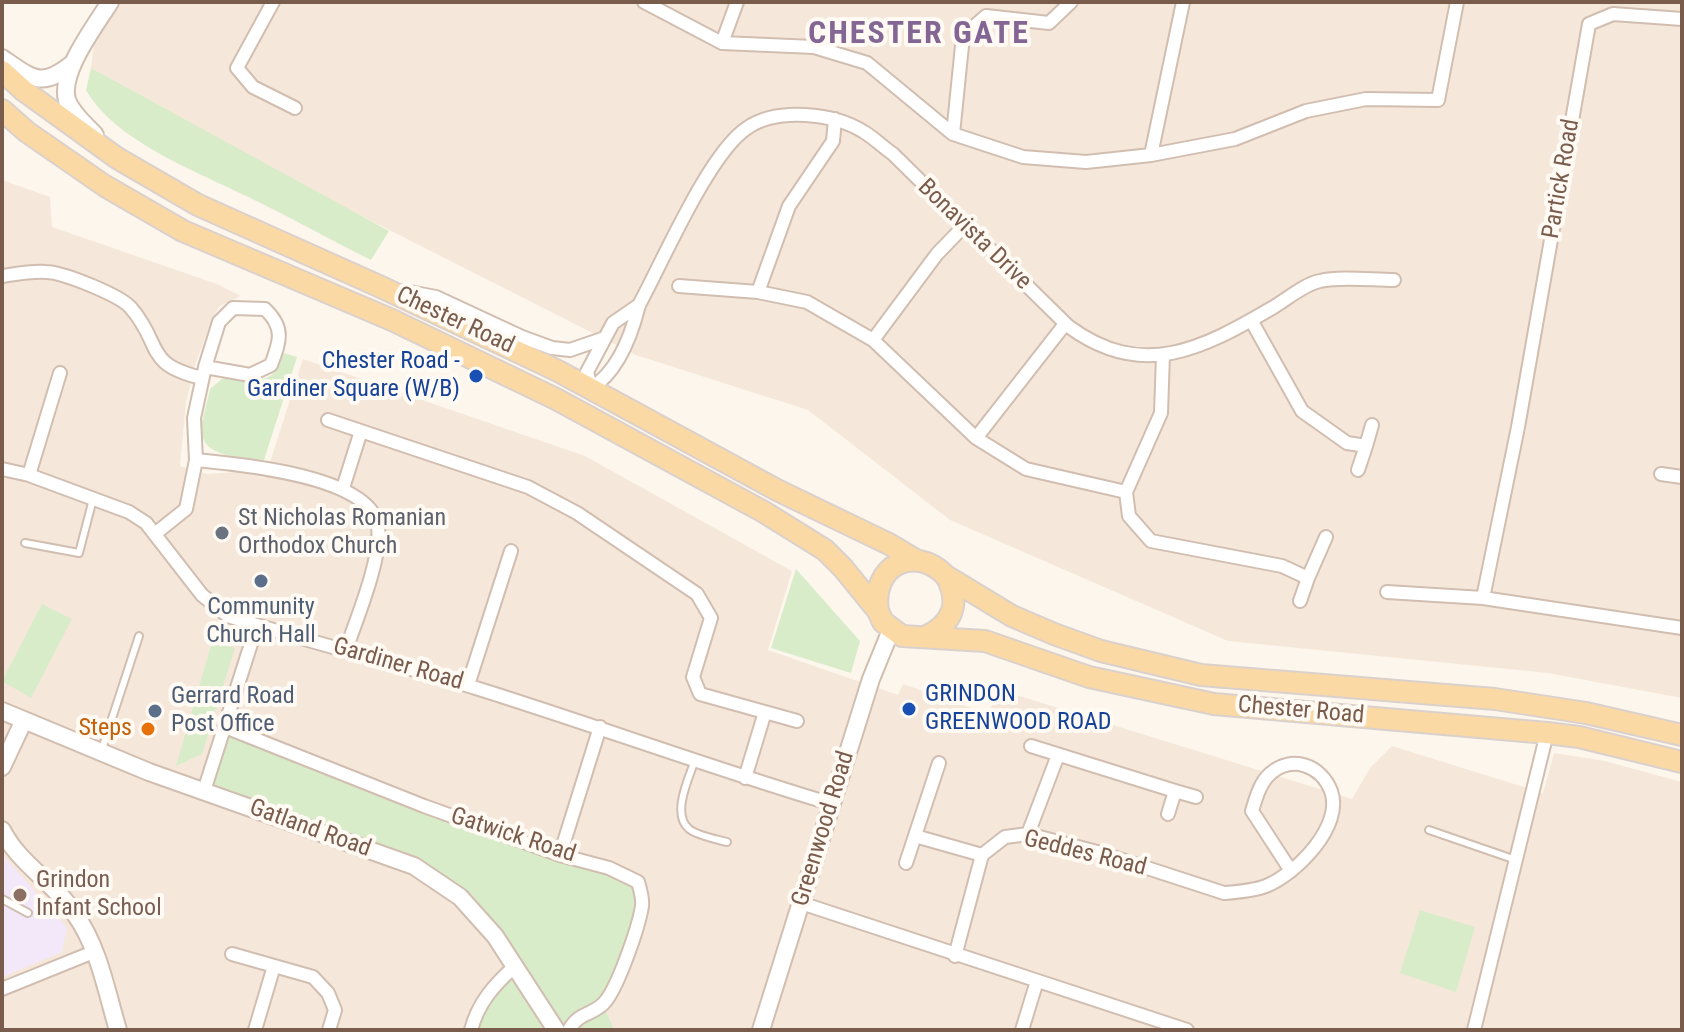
<!DOCTYPE html>
<style>
body{margin:0}
#map{position:relative;width:1684px;height:1032px;overflow:hidden;background:#fdf6ec;font-family:"Roboto Condensed",sans-serif}
canvas{display:block}
.frame{position:absolute;inset:0;border:4px solid #7a5c4d;pointer-events:none}
</style>
<div id="map">
<canvas width="1684" height="1032"></canvas>
<div class="frame"></div>
</div>
<script>
const c = document.querySelector('canvas').getContext('2d');
c.lineJoin = 'round';
function fill(path, color) {
  c.fillStyle = color;
  c.fill(path, 'evenodd');
}
function trace(path, color, width, dash) {
  c.strokeStyle = color;
  c.lineWidth = width;
  c.lineCap = dash ? 'butt' : 'round';
  c.setLineDash(dash || []);
  c.stroke(path);
}
function label(font, color, halo, rows, align = 'center') {
  c.font = font + ' "Roboto Condensed",sans-serif';
  c.lineWidth = 8;
  c.setLineDash([]);
  c.textBaseline = 'middle';
  c.strokeStyle = halo;
  c.fillStyle = color;
  for (const [text, x, y, turn = 0] of rows) {
    c.save();
    c.translate(x, y);
    c.rotate((+turn || 0) * Math.PI / 180);
    c.textAlign = isNaN(turn) ? turn : align;
    if (halo) c.strokeText(text, 0, 0);
    c.fillText(text, 0, 0);
    c.restore();
  }
}
fill(new Path2D(`
 M99 2H1682V698L1548 673 1228 641 950 520 808 410 636 355 259 164 91 68Z
 M2 180 50 197 52 227 217 284 241 296 220 306 214 315 196 362 186 402 180 466 207 474 237 472 265 478 303 359 585 456 792 571 768 650 898 695 903 684 989 714 997 689 1352 799 1370 768 1392 746 1543 793 1554 753 1605 761 1682 782V1030H2Z`), '#f5e8da');
fill(new Path2D(`
 M2 854 67 928 62 952 2 977Z`), '#f3e8fa');
fill(new Path2D(`
 M91 68 389 231 371 260C328 239 287 215 244 195 195 171 114 140 86 90Z
 M284 353 297 357 264 460C246 457 206 459 202 434 200 424 208 400 210 389L223 378C238 380 263 385 275 372 279 367 281 359 284 353Z
 M796 569 860 641 851 673 771 648Z
 M42 604 72 619 31 698 2 681Z
 M212 642 235 648 202 754 176 766Z
 M225 727 638 882 643 903 603 1004 614 1030H471L514 966 495 936 414 866 204 791Z
 M1420 910 1475 927 1456 992 1400 973Z`), '#d8ecc9');
const service = new Path2D(`
 M25 543 79 553 93 499
 M101 752 139 636
 M695 760C689 778 671 814 689 829 698 836 716 839 727 842
 M1429 830 1516 860
 M2 899 28 913`);
const minor = new Path2D(`
 M273 2 237 68 253 87 295 108
 M644 2 722 43 814 47 867 63 953 134 1023 157 1086 162 1151 155 1235 139 1306 111 1366 99 1438 100 1457 2
 M722 43 737 2
 M953 134 963 36 986 16 1049 23 1071 2
 M1151 155 1183 2
 M2 276C16 274 31 271 46 272 62 272 120 295 131 308 163 345 143 364 202 378
 M679 286 758 292 807 302 873 340 976 438 1026 469 1126 492
 M404 291 436 297 522 337 552 348 570 350 605 338
 M758 292 789 206 833 141 835 119
 M639 305 613 323 587 372 591 388C618 372 632 333 639 305 663 261 709 153 747 128 777 107 834 113 864 132 874 138 883 147 893 154L1068 326C1142 381 1202 349 1272 308 1286 300 1304 284 1320 281 1340 276 1372 280 1394 280
 M1251 320 1302 411 1347 443 1366 446 1358 470
 M873 340 937 254 965 225
 M1163 355 1161 413 1126 492 1129 516 1151 541 1282 566 1308 578 1300 601
 M328 420 528 487 577 513 697 594 711 618 693 677 700 694 797 721
 M976 438 1065 324
 M1366 446 1372 425
 M196 460C236 464 370 475 378 526 382 559 357 617 346 650
 M2 469 29 475 129 512 146 523 202 595 228 616C311 643 396 663 479 689 597 726 714 769 832 804
 M1661 474 1682 477
 M29 475 60 373
 M343 488 361 431
 M156 533 186 509 196 460 194 418 205 367 219 322 233 308 265 309C285 328 280 341 271 365L250 375 205 367
 M1308 578 1326 537
 M1387 592 1483 598 1682 628
 M1483 598 1518 427 1589 24 1613 14 1682 19
 M468 685 511 551
 M225 727 424 806 560 855 609 868 638 882C640 889 643 898 642 906 639 926 617 991 603 1004 590 1016 579 1012 569 1030
 M1031 746 1175 791
 M745 778 765 712
 M204 791 257 625
 M1168 814 1175 791 1196 797
 M1028 834 1058 755
 M915 836 982 855
 M560 855 600 727
 M906 863 939 763
 M801 903 1187 1030
 M232 954 313 977 328 993 335 1010 329 1030
 M955 956 982 855 1005 837 1028 834 1101 853 1224 893C1238 892 1253 891 1266 886 1296 874 1344 826 1331 791 1321 765 1292 755 1271 773 1260 782 1256 798 1252 811L1291 871
 M2 989 96 951
 M255 1030 274 966
 M471 1030C478 1003 494 985 514 967
 M1022 1030 1037 981
 M1474 1030 1547 733`);
const tertiary = new Path2D(`
 M2 58C33 79 41 89 73 63
 M95 135C86 125 72 114 67 100 59 72 96 25 110 2
 M2 711 149 772 414 866 460 897 495 936 556 1030
 M2 767 24 720
 M2 830C19 864 55 883 75 914 99 948 106 990 118 1030
 M761 1030 871 679 891 630`);
const primary = new Path2D(`
 M2 71 23 90 117 158 198 205 381 287 558 371 777 490 889 544 916 560
 M2 110 27 132 105 186 183 231 392 320 556 399 764 512 825 550 843 568 878 611 883 622 902 636 985 641 1089 677 1214 704 1547 733 1579 737 1682 762
 M878 611C871 566 914 543 946 576L1012 616 1054 634 1101 651 1201 675 1495 699 1586 713 1682 735
 M925 637C953 624 961 603 946 576`);
trace(service, '#d1beb0', 10);
trace(minor, '#d1beb0', 16);
trace(tertiary, '#d1beb0', 20);
trace(primary, '#dad1cd', 24);
trace(service, '#fff', 6);
trace(minor, '#fff', 12);
trace(tertiary, '#fff', 16);
trace(primary, '#fbd9a5', 20);
for (const [x, y, r, color] of [
 [476,376,8,"#1a4fb4"],
 [222,533,8,"#6b7280"],
 [261,581,8,"#5c6f8a"],
 [909,709,8,"#1a4fb4"],
 [155,711,8,"#5c6f8a"],
 [148,729,8,"#e8710a"],
 [20,895,8,"#8d6e63"]
]) {
  const dot = new Path2D();
  dot.arc(x, y, r, 0, 2 * Math.PI);
  c.fillStyle = color;
  c.fill(dot);
  trace(dot, '#fffaf3', 3);
}
label('24px', '#7a5c4d', '#fffaf3', [
 ["Partick Road",1562,179,-80],
 ["Bonavista Drive",974,235,44],
 ["Chester Road",455,321,25],
 ["Gardiner Road",398,665,16],
 ["Chester Road",1301,711,5],
 ["Gatland Road",310,829,20],
 ["Greenwood Road",824,829,-73],
 ["Gatwick Road",513,836,18],
 ["Geddes Road",1085,854,14]
]);
label('24px', '#164399', '#fffaf3', [
 ["Chester Road -",460,362],
 ["Gardiner Square (W/B)",460,390],
 ["GRINDON",925,695,"left"],
 ["GREENWOOD ROAD",925,723,"left"]
], 'right');
label('24px', '#5b616d', '#fffaf3', [
 ["St Nicholas Romanian",238,519],
 ["Orthodox Church",238,547]
], 'left');
label('24px', '#4e5e75', '#fffaf3', [
 ["Community",261,608],
 ["Church Hall",261,636],
 ["Gerrard Road",171,697,"left"],
 ["Post Office",171,725,"left"]
]);
label('24px', '#c56008', '#fffaf3', [
 ["Steps",132,729]
], 'right');
label('24px', '#785e54', '#fffaf3', [
 ["Grindon",36,881],
 ["Infant School",36,909]
], 'left');
c.letterSpacing = '2px';
label('bold 32px', '#846695', '#fffaf3', [
 ["CHESTER GATE",919,35]
]);
c.letterSpacing = '0px';
</script>
